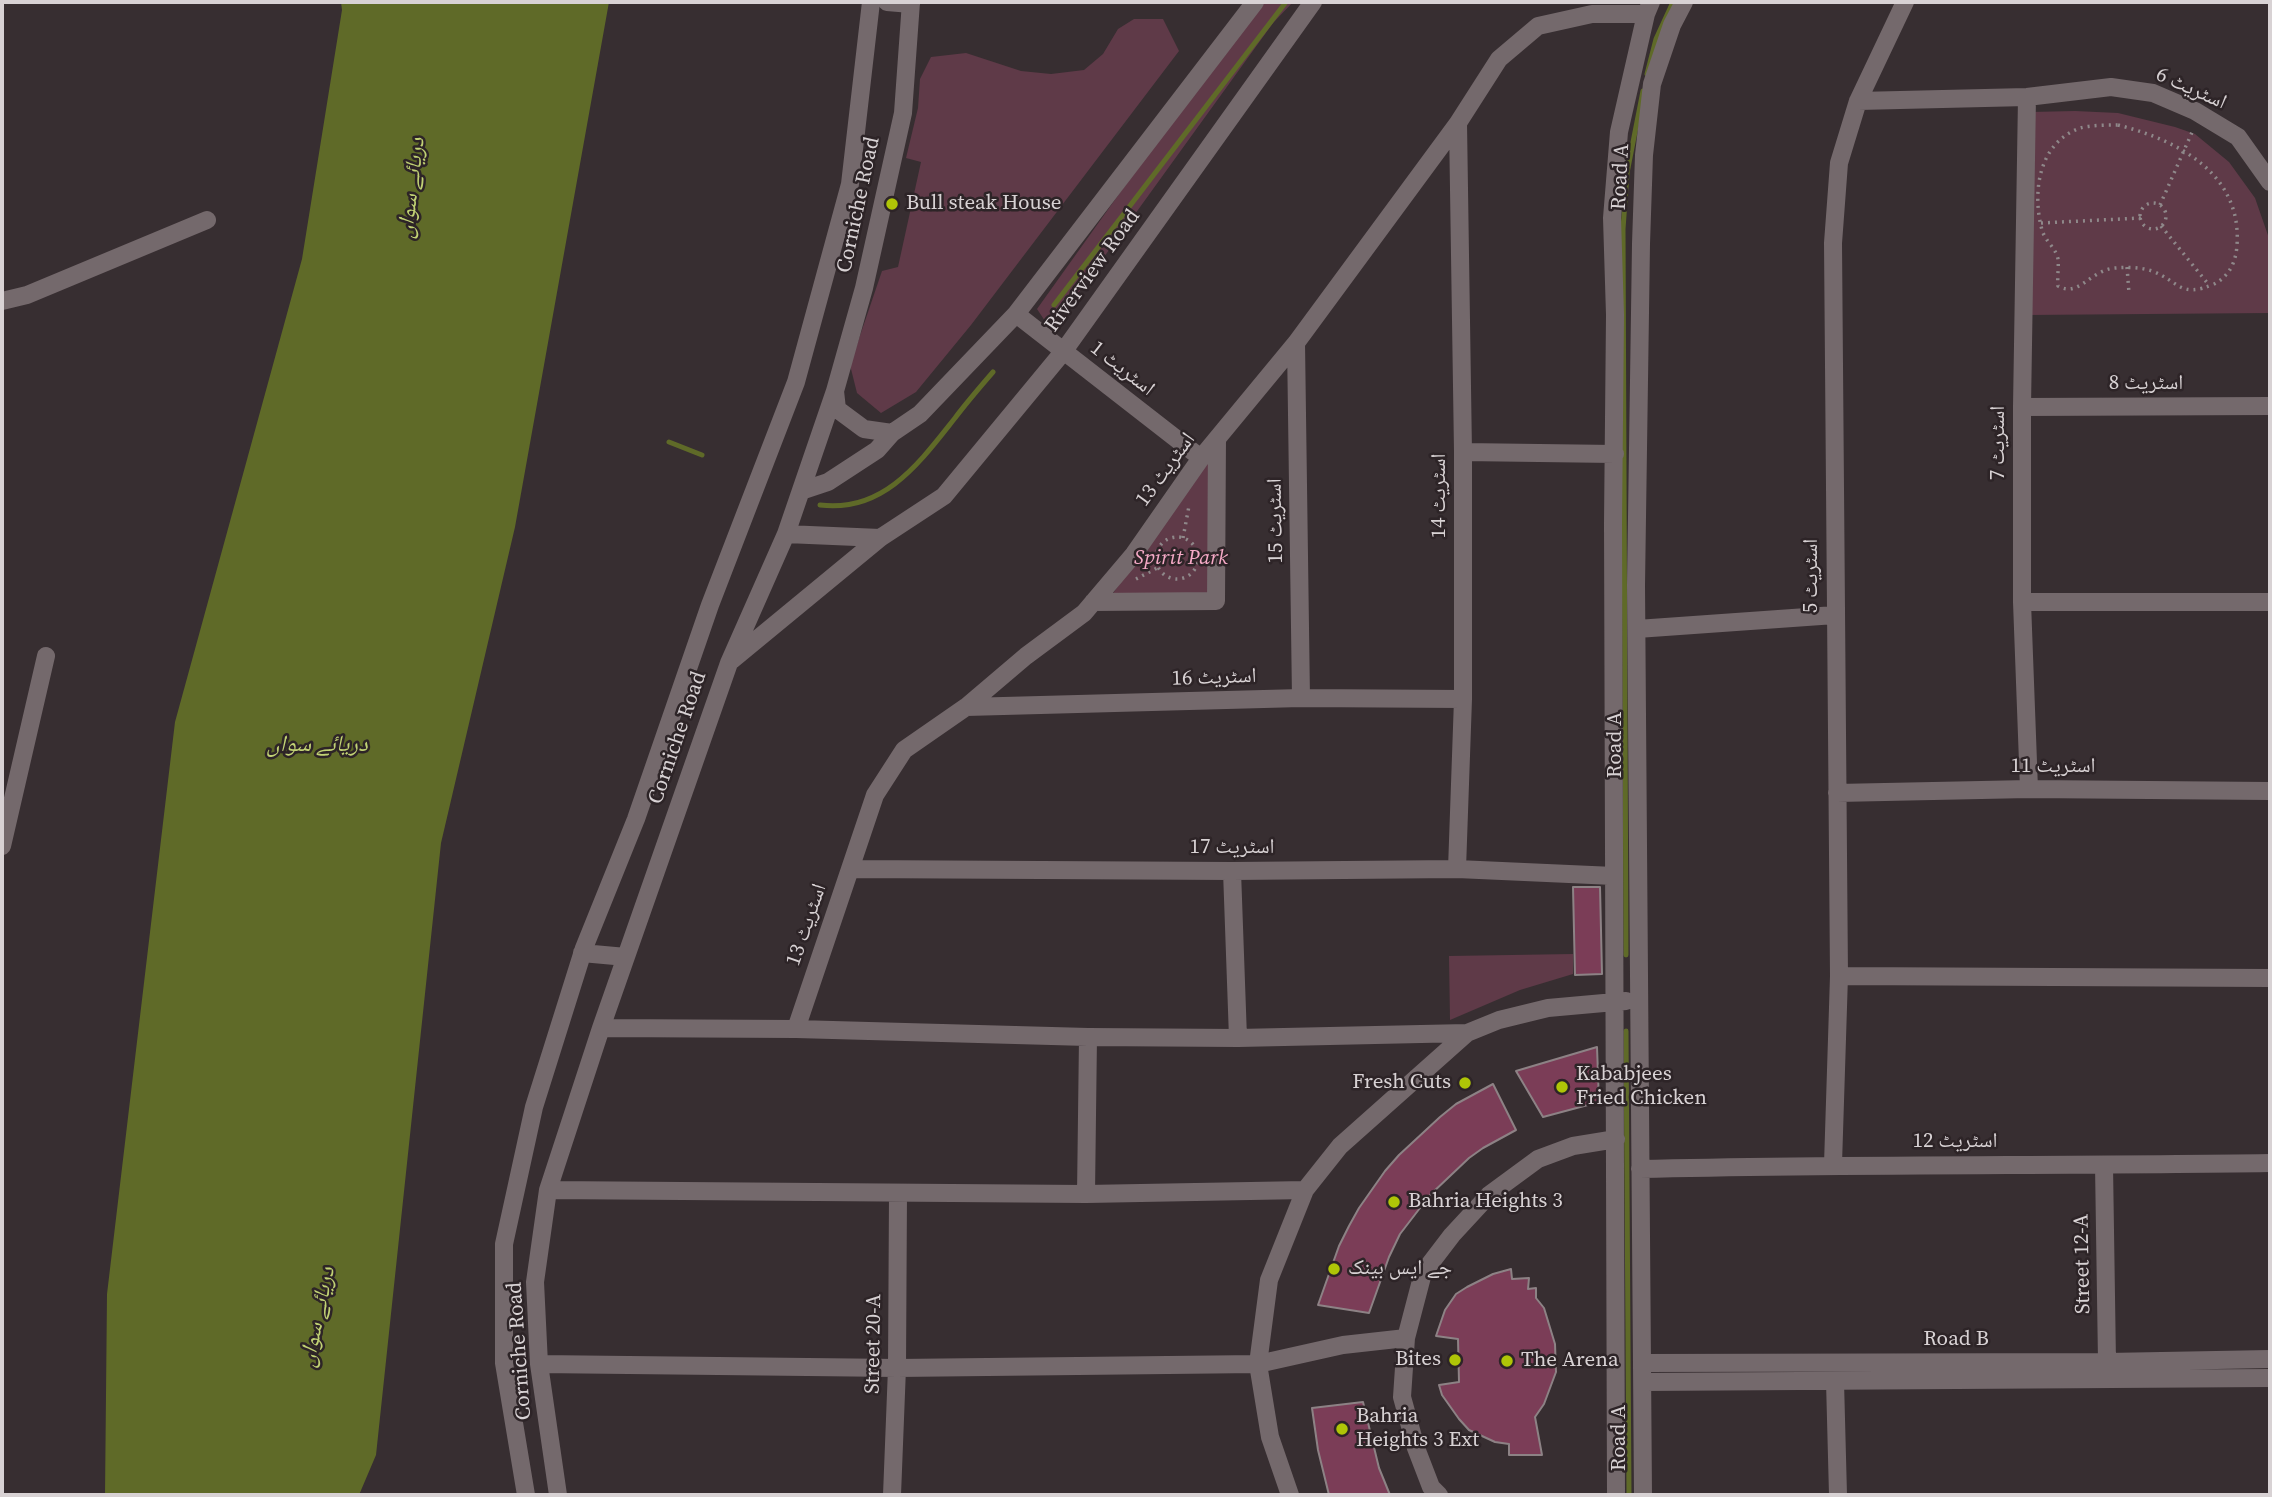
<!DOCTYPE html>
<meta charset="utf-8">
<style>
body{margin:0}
#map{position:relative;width:2272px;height:1497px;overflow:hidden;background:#372e31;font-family:"Source Serif 4",serif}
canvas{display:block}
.frame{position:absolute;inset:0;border:4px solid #d8d2d4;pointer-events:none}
</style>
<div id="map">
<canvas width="2272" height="1497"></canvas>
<div class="frame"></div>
</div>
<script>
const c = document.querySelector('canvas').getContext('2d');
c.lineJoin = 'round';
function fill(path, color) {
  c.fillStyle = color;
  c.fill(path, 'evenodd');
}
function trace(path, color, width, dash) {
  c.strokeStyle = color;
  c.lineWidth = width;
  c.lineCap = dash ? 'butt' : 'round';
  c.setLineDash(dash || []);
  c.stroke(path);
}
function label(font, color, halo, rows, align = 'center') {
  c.font = font + ' "Source Serif 4","Noto Naskh Arabic",serif';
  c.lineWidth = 5;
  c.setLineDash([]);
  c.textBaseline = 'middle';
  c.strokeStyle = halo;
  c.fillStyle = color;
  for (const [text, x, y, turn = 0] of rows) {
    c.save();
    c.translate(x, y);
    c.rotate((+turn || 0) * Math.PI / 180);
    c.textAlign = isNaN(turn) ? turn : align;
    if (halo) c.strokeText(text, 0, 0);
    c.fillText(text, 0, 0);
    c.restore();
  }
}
fill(new Path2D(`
 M1256 2H1293L1273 23 1070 304 1045 321 1037 309Z
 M1134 19H1163L1179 51 971 325 916 392 881 413 857 393 850 365 882 271 898 267 921 162 906 158 918 108 920 79 931 57 966 53 1021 71 1051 74 1084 70 1103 54 1118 29Z
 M2075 111 2118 113 2175 127 2195 134 2229 162 2255 198 2270 241V313L2027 315 2031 112Z
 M1217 445V596L1109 599Z
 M1573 954V974L1520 990 1450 1020 1449 956Z`), '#5f3a48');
fill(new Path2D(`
 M341 2H609L515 527 441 843 376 1455 359 1495H105L107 1294 175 722 302 259 342 10Z`), '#5f6a28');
trace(new Path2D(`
 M1647 74 1656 39 1673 2
 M1054 305 1286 2
 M669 442 702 455
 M820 505C884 513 920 462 955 418 967 402 980 387 993 372
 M1626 955 1623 229 1627 173 1643 91
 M1626 1031 1629 1495`), '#5f6a28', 5);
const building = new Path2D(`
 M1573 887H1600L1602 974 1575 975Z
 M1597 1047 1599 1102 1543 1117 1516 1071Z
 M1493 1084 1516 1130 1483 1148 1469 1158 1430 1195 1400 1234 1389 1257 1369 1313 1318 1305 1339 1246 1349 1226 1359 1208 1385 1171 1399 1155 1440 1117 1456 1104Z
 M1511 1269 1512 1279 1529 1278 1528 1289 1536 1288V1298L1544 1308 1555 1344 1556 1372 1544 1404 1535 1417 1542 1455H1509V1444L1495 1442 1469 1430 1459 1419 1442 1395 1439 1385 1459 1382 1458 1339 1436 1336 1445 1310 1456 1294 1467 1287 1493 1274Z
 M1363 1402 1379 1468 1390 1495H1329L1318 1450 1312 1408Z`);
fill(building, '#7b3d57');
trace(building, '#8d8285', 2);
trace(new Path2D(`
 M2118 125C2177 140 2242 173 2237 245 2236 261 2230 276 2214 284 2180 299 2179 281 2152 271 2140 267 2127 267 2115 268 2090 270 2079 298 2058 286 2057 277 2059 267 2058 259 2056 248 2045 241 2042 230 2032 193 2038 143 2080 128 2091 125 2106 125 2118 125Z
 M2140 216a13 13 0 1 1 26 0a13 13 0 1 1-26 0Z
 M2160 205 2193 130
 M2041 223 2141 218
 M2161 226 2209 285
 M2127 267 2129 293
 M1156 558a21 21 0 1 1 42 0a21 21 0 1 1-42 0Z
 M1183 538 1189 506
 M1136 579 1159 567`), '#8f888a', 3.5, [2, 5]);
trace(new Path2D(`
 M887 2 911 4
 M2027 97 2022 407V602L2029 789
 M1858 101 2027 97 2111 87 2153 93 2195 111 2238 137 2270 182
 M2 301 27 295 207 220
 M1016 314 1201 458
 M1296 343 1301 698
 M835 391 837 409 864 429 892 433
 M2022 407 2270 406
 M1463 452 1615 454
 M801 491 828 482 877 450 892 433 920 414 1016 314 1255 2
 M786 534 880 538
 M1093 602 1216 601 1217 439
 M2022 602H2270
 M1637 629 1835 615
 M732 660 880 538 944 496 1063 352 1313 2
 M966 707 1301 698 1463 699
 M1837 793 2029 789 2270 791
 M2 846 46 656
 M850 869 1232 871 1457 869 1614 876
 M1457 869 1463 699V452L1458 123
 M1232 871 1238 1038
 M582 953 626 957
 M1839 976 2270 978
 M601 1028 796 1029 1088 1037 1238 1038 1467 1033
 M796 1029 875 795 904 750 966 707 1026 656 1084 613 1134 554 1201 458 1296 343 1458 123 1499 59 1538 26 1592 14H1646
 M1833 1164 1839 976 1833 243 1839 163 1858 101 1905 2
 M2104 1165 2107 1362
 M1640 1169C1850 1164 2060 1166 2270 1163
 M548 1190 1086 1194 1305 1190
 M1086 1194 1088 1037
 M1643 1363 2107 1362 2270 1359
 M539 1364 897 1368 1258 1364 1343 1345 1406 1338
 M1835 1381 1838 1495
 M1643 1382 2270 1378
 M526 1495 504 1363V1244L534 1107 584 948 636 819 710 605 796 382 850 184 871 2
 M558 1495 539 1364 535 1282 548 1190 601 1028 729 663 786 534 835 391 864 288 903 113 911 2
 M892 1495 897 1368 898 1194
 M1290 1495 1270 1437 1258 1364 1269 1280 1305 1190 1340 1146 1467 1033 1499 1020 1548 1008 1626 1001
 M1439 1495 1431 1487 1416 1448 1402 1397 1406 1338 1423 1273 1452 1235 1489 1195 1538 1159 1573 1146 1616 1139
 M1616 1495 1613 523 1615 315 1612 218 1619 132 1646 14 1651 2
 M1643 1495 1636 585 1641 244 1644 155 1652 84 1672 25 1684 2`), '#74696c', 18);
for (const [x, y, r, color] of [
 [892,204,7,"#afc507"],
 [1465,1083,7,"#afc507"],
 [1562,1087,7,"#afc507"],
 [1394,1202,7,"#afc507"],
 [1334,1269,7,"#afc507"],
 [1455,1360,7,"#afc507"],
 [1507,1361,7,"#afc507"],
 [1342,1429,7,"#afc507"]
]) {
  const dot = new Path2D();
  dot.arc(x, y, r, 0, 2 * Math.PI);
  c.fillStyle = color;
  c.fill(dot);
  trace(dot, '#2d2427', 2.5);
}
label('21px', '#d8d2d4', '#2d2427', [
 ["اسٹریٹ 6",2191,89,24],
 ["Road A",1621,177,-87],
 ["Corniche Road",859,205,-78],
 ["Riverview Road",1093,271,-54],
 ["اسٹریٹ 1",1122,369,38],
 ["اسٹریٹ 8",2146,384],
 ["اسٹریٹ 7",1999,443,-90],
 ["اسٹریٹ 13",1166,470,-54],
 ["اسٹریٹ 14",1440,496,-90],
 ["اسٹریٹ 15",1276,521,-91],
 ["اسٹریٹ 5",1812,576,-90],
 ["اسٹریٹ 16",1214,678,-2],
 ["Corniche Road",678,738,-71],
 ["Road A",1616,745,-90],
 ["اسٹریٹ 11",2053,767],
 ["اسٹریٹ 17",1232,848],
 ["اسٹریٹ 13",807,925,-71],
 ["اسٹریٹ 12",1955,1142],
 ["Street 12-A",2083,1264,-91],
 ["Road B",1956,1340],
 ["Street 20-A",874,1344,-89],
 ["Corniche Road",520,1351,-94],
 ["Road A",1620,1438,-90]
]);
label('21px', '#d8d2d4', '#2d2427', [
 ["Bull steak House",906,204],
 ["Kababjees",1576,1075],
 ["Fried Chicken",1576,1099],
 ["Fresh Cuts",1451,1083,"right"],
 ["Bahria Heights 3",1408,1202],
 ["جے ایس بینک",1348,1269],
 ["Bites",1441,1360,"right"],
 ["The Arena",1521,1361],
 ["Bahria",1356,1417],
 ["Heights 3 Ext",1356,1441]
], 'left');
label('italic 21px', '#f6aac7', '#2d2427', [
 ["Spirit Park",1181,559]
]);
label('italic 23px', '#c1d274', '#2d2427', [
 ["دریائے سواں",412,188,-83],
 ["دریائے سواں",317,745],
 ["دریائے سواں",318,1317,-78]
]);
</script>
